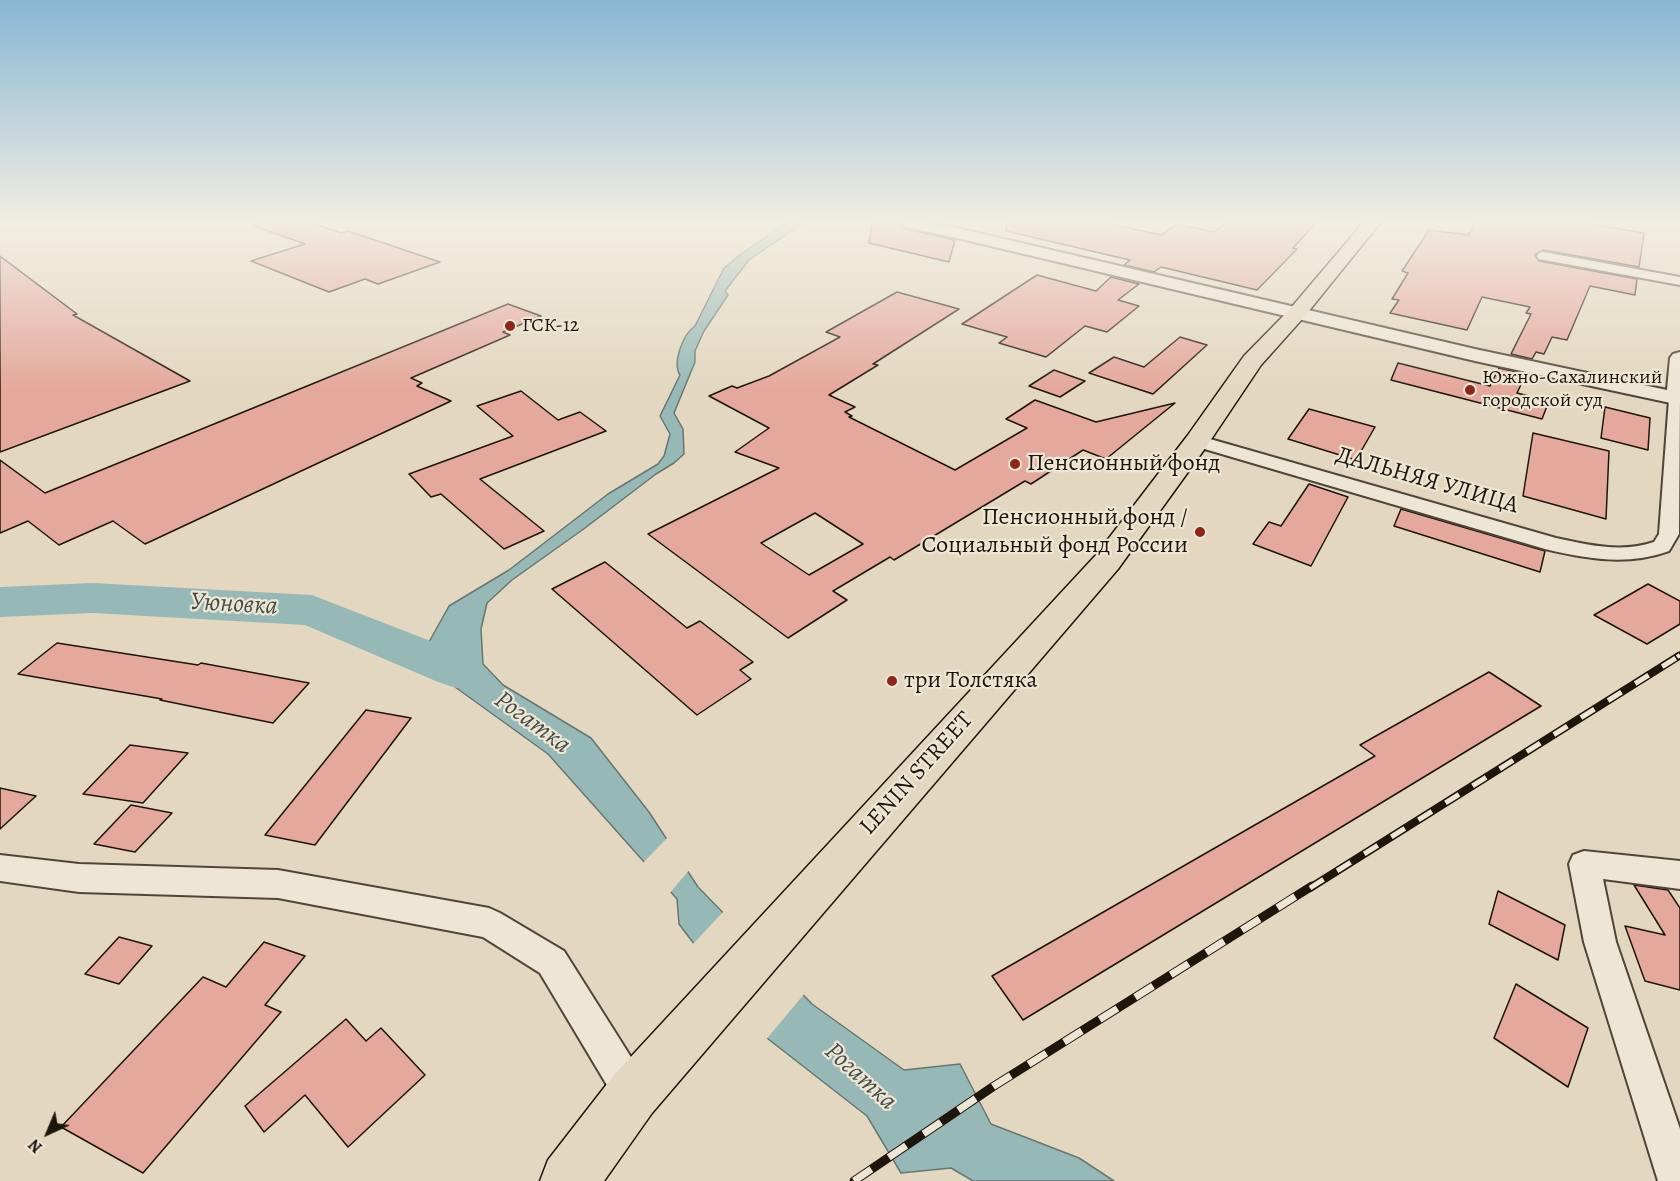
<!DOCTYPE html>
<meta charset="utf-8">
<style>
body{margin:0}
#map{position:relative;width:1680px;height:1181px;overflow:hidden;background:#e3d8bf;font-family:Alegreya,serif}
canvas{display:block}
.north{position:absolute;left:18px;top:1103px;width:60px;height:60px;-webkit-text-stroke:4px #ede6d5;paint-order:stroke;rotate:224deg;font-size:16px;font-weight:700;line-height:24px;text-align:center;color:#1e150b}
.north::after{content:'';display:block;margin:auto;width:21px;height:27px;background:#1e150b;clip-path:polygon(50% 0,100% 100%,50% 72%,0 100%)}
</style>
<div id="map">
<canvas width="1680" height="1181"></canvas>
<div class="north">N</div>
</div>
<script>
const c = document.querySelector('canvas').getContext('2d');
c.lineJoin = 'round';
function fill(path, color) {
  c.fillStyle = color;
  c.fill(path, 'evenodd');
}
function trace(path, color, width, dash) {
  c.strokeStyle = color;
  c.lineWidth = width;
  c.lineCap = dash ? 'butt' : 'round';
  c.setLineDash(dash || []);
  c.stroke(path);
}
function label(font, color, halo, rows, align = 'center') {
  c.font = font + ' Alegreya,serif';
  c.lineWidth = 4.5;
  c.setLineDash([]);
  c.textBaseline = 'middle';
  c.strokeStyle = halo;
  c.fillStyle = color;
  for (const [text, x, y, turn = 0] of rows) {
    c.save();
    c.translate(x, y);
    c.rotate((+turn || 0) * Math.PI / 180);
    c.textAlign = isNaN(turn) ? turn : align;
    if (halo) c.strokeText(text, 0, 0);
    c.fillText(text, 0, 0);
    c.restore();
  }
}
const water = new Path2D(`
 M786 223H803L749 260 725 291 728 295 704 331 695 351V362L674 413 683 429 684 454 674 463 656 474 585 528 512 580 487 603 481 629 483 664 503 685 591 738 649 812 698 887 812 1004 904 1070 960 1064 991 1124 1079 1158 1114 1181H973L951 1168 901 1173 867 1116 763 1035 679 924 677 899 548 754 430 669 429 642 449 606 509 570 608 494 658 464 664 456 670 434 660 416 680 375C672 363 683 334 695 326L724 268 745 251Z`);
fill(water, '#96b9b7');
trace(water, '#667772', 1.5);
fill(new Path2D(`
 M669 836 690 869 669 894 642 864Z
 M725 910 805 993 765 1041 691 946Z`), '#e3d8bf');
fill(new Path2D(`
 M93 583 312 595 474 658 481 670 474 682 456 688 438 682 305 625 93 613 0 617V587Z`), '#96b9b7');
const building = new Path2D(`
 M254 223H311L341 233 348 231 440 262 378 284 365 279 329 292 251 261 305 244 254 226Z
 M872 223H897L906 229 955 240 949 262 869 243Z
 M1007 223H1105L1162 235 1176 224 1214 232 1225 223H1316L1293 248 1297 249 1257 290 1161 267 1154 272 1124 265 1130 260 1006 231Z
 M1475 223H1584L1644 233 1639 267 1543 250 1535 255 1539 261 1637 279 1635 295 1590 286 1567 340 1552 337 1544 354 1536 352 1532 359 1511 354 1531 314 1526 313 1530 307 1482 297 1467 330 1390 313 1399 300 1392 299 1408 273 1402 271 1429 230 1468 235Z
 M0 256 77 314 73 315 190 381 0 452Z
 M1037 275 1096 291 1111 277 1139 284 1118 300 1139 306 1107 332 1085 326 1046 357 999 343 1007 337 962 324Z
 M897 292 959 309 873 364 878 365 829 395 855 407 845 412 852 416 849 417 955 470 1027 428 1006 419 1035 400 1096 422 1175 403 1106 459 1083 450 1031 484 1025 481 894 560 890 557 833 591 847 600 788 638 648 534 779 468 735 452 769 428 709 396 732 386 737 388 769 376 840 337 826 332ZM815 513 863 544 809 575 761 543Z
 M508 304 541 316 503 332 510 335 411 378 422 383 417 386 451 401 145 544 113 521 59 545 28 521 0 533V460L45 493Z
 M1180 337 1207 345 1153 394 1089 373 1114 357 1144 367Z
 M1398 363 1490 386 1499 368 1526 374 1517 393 1549 401 1542 419 1391 380Z
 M1054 370 1085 381 1060 397 1029 386Z
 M521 391 558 420 580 412 606 431 480 479 544 531 504 549 441 494 431 497 409 474 513 436 477 406Z
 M1605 407 1650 418 1648 450 1601 438Z
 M1309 409 1375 427 1356 460 1288 439Z
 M1533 433 1609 451 1606 519 1523 496Z
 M1309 484 1348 497 1311 566 1253 544 1269 522 1281 526Z
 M1401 509 1545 551 1540 572 1394 526Z
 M605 562 687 628 700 621 753 662 740 670 751 679 697 715 552 589Z
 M1648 584 1680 601V624L1647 644 1594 615Z
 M57 643 198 665 201 663 309 683 273 723 160 700 162 699 18 674Z
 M1489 672 1541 706 1023 1020 992 976 1375 756 1360 745Z
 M366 710 411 718 315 845 265 835Z
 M130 745 188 753 143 803 83 794Z
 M0 788 36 796 0 829Z
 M131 805 172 813 135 852 94 844Z
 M1634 885 1668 890 1680 908V990L1645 981 1625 926 1665 935Z
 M1498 891 1565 925 1558 960 1489 924Z
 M119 937 152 946 119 984 85 974Z
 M264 942 305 956 265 1005 281 1012 143 1173 61 1127 203 977 226 987Z
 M1516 984 1588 1028 1568 1087 1494 1038Z
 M346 1019 366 1041 381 1028 425 1075 348 1147 305 1095 264 1132 245 1106Z`);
fill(building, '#e5a89c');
trace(building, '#1e150b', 1.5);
const minor = new Path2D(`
 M1543 252 1680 277V285L1539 259 1537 256 1539 253Z
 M1677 394 1680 395 1679 534 1669 551C1627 566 1588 559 1545 549L1191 445 1188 441 1191 437H1203L1556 538C1589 545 1621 553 1654 542L1659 534 1669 399 1671 395Z
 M1584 851 1680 861V889L1603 879 1616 942 1680 1129V1181H1658L1584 942 1569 864 1573 855Z
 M0 855 79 864 278 870 489 908 500 913 564 951 646 1081 652 1094 646 1107 633 1113 620 1107 540 973 483 937 278 898 79 892 0 881Z`);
const tertiary = new Path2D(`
 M899 223H930L957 228 1475 349 1667 390 1670 358 1673 354 1680 352V405L1475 361 957 238 906 227Z`);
const primary = new Path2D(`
 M1363 223H1380L1304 317 1261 365 1206 447 1118 569 652 1113 604 1181H540L548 1160 614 1075 1096 555 1188 435 1244 356 1290 309Z`);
trace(minor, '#4f4638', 4);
trace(tertiary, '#4f4638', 4);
trace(primary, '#1e150b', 3);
fill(minor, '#ede6d5');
fill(tertiary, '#ede6d5');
fill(primary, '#e3d8bf');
const railFar2 = new Path2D(`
 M1677 657 1680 655`);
const railFar1 = new Path2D(`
 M1310 888 1679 656`);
const rail = new Path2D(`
 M854 1181 994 1086 1312 886`);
trace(railFar2, '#1e150b', 7);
trace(railFar1, '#1e150b', 8);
trace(rail, '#1e150b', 9);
trace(railFar2, '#ede6d5', 4.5, [13]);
trace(railFar1, '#ede6d5', 5, [16]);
trace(rail, '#ede6d5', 7, [21]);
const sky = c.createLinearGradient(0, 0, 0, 389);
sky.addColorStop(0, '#87b6d4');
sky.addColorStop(0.57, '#f2ede2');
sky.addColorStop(1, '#f2ede200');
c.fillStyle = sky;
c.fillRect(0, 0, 1680, 389);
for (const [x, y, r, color] of [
 [510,326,6,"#8f2418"],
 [1470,390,6,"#8f2418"],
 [1015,464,6,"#8f2418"],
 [1200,532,6,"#8f2418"],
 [892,681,6,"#8f2418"]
]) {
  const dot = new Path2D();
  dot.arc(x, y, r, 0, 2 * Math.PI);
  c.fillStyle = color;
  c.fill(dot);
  trace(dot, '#ede6d5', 2);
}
label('20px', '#1e150b', '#ede6d5', [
 ["ГСК-12",522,326],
 ["Южно-Сахалинский",1482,378],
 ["городской суд",1482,401]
], 'left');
label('24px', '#1e150b', '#ede6d5', [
 ["Пенсионный фонд",1027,464],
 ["Пенсионный фонд /",1188,518,"right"],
 ["Социальный фонд России",1188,546,"right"],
 ["три Толстяка",904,681]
], 'left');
label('24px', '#1e150b', '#ede6d5', [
 ["ДАЛЬНЯЯ УЛИЦА",1427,481,16],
 ["LENIN STREET",917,774,-48]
]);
label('italic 26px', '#484e47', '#ede6d5', [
 ["Уюновка",234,605,3],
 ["Рогатка",532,723,36],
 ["Рогатка",860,1077,42]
]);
</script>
